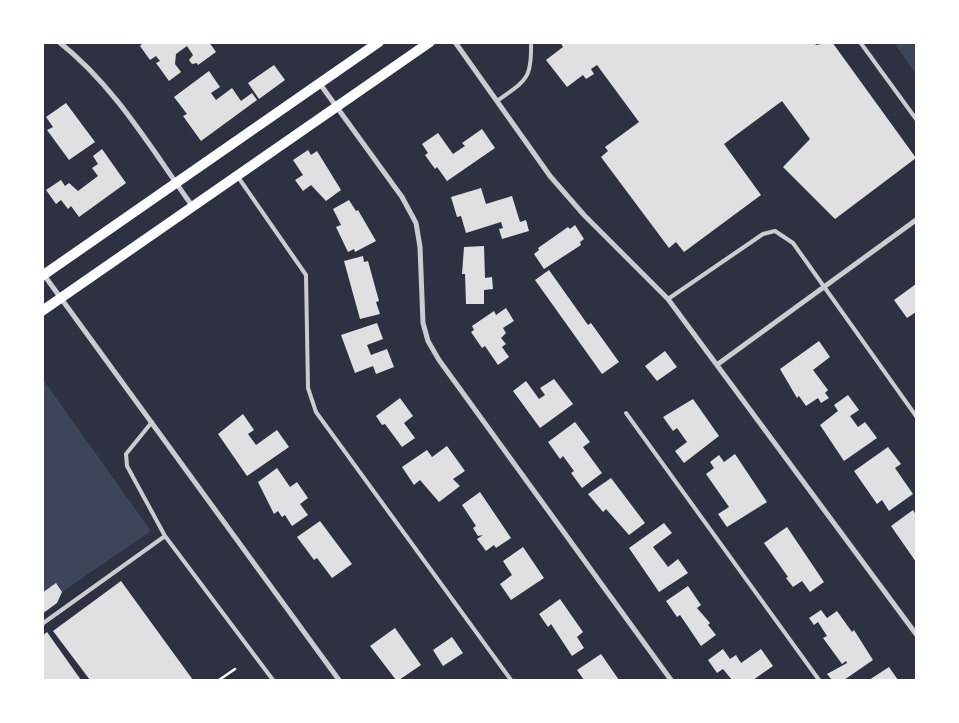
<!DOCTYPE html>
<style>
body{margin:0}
#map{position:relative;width:959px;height:723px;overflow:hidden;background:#2d3142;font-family:"Public Sans",sans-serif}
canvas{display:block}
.frame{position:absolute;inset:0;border:44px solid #fff;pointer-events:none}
</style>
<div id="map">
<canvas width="959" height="723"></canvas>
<div class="frame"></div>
</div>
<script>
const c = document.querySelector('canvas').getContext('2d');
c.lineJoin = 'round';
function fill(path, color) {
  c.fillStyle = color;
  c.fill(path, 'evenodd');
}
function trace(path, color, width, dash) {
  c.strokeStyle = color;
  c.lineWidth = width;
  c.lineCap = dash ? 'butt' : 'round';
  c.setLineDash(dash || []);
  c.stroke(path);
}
fill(new Path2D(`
 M894 43H916V74Z
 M42 378 151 531 43 605H42Z`), '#3c4559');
fill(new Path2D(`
 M144 42H209L216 52 198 65 197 63 192 64 189 60 193 55 187 46 176 54 175 64 181 72 169 81 156 63 160 61 156 56 150 60 140 46Z
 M560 42H814L816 45 832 42 916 158 835 219 783 167 810 139 782 101 724 144 761 195 684 252 676 242 669 248 601 157 608 151 605 147 639 122 597 65 591 69 594 74 586 79 583 75 567 87 546 60 563 47Z
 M274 65 285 80 259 99 248 83Z
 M209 71 220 87 211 93 216 100 232 88 241 101 252 93 257 100 201 141 183 116 187 114 174 97Z
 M66 103 95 142 69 160 47 130 53 127 46 117Z
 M482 129 495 148 447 181 437 167 435 169 425 155 428 153 422 144 438 133 453 154 465 146 462 143Z
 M102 149 126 183 79 217 71 206 68 209 61 200 56 204 46 190 61 180 65 186 69 183 78 191 98 176 92 168 98 164 93 156Z
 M308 150 311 155 317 151 341 190 326 201 311 185 303 191 295 180 303 175 293 160Z
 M481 188 486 204 512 196 520 222 526 220 529 231 502 239 499 229 503 228 501 222 466 233 461 216 457 217 451 197Z
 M349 200 356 211 358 210 376 241 355 252 354 249 348 252 336 227 341 225 333 209Z
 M575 225 584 239 580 242 581 245 544 269 534 254 539 250 538 248 568 227 570 229Z
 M484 246 485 278 492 277 493 289 484 290V304H466L465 274H462L464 247Z
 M363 256 364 262 368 261 379 301 376 302 380 314 360 319 344 261Z
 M549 270 588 325 591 323 619 362 602 374 535 280Z
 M916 284V312L907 318 894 300Z
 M506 308 514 321 503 328 506 333 501 338 506 344 502 347 509 357 498 365 485 346 482 348 471 332 474 330 472 326 494 311 496 315Z
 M377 323 383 339 367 345 371 355 387 349 394 367 376 374 373 366 355 373 341 335Z
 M819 341 830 357 813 370 828 390 825 393 829 398 821 403 818 398 806 406 799 396 797 398 780 369Z
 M665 351 677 367 657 381 645 366Z
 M554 379 573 404 540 428 513 391 526 381 539 399 545 395 540 388Z
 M848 395 859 410 850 416 858 427 865 422 877 438 844 461 820 425 838 411 834 405Z
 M400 398 413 416 404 423 415 438 402 447 385 424 382 425 376 416Z
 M693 399 719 436 684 463 675 451 687 442 677 428 673 431 663 417Z
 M243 414 254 430 248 434 256 445 277 430 289 447 247 476 218 434Z
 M575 422 590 442 583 447 602 473 582 488 571 473 574 471 563 456 560 459 548 442Z
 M447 446 465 471 453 479 460 486 439 502 420 480 414 485 402 467 427 450 432 457Z
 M888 447 901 464 895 468 913 494 889 511 882 500 877 504 854 471Z
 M735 454 767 502 727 527 718 514 729 507 706 474 714 468 710 462 719 455 724 462Z
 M277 468 290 487 297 482 308 498 300 504 308 515 292 526 285 515 282 517 278 511 274 514 258 482Z
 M611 478 645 523 629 535 606 509 603 512 588 494Z
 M480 492 511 538 496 548 494 545 486 551 477 539 483 535 478 536 473 528 476 526 462 505Z
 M913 510 916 515V562L891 526Z
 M320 521 352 564 332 578 317 558 314 560 297 537Z
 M664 523 672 533 653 547 668 567 678 559 688 573 659 592 629 548Z
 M787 527 824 582 810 592 802 581 793 587 786 578 788 577 764 543Z
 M523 547 544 578 511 600 500 584 512 575 503 561Z
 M121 581 193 680H90L53 631Z
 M56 583 62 592 57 603 42 614V593Z
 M688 586 701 605 697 608 710 623 708 625 716 635 701 646 680 615 677 617 666 601Z
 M560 599 583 632 577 637 584 648 572 656 551 624 548 627 539 614Z
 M821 610 827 618 837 611 852 632 854 630 873 660 844 680H832L827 674 847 663 846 661 842 664 823 638 827 636 818 622 814 625 809 618Z
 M395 628 421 665 399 680H396L370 646Z
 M47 632 81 680H42V636Z
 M452 637 463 653 443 666 433 650Z
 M723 649 730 659 736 655 741 663 761 649 773 666 753 680H732L723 669 717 673 708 660Z
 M601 654 619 680H584L577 670Z
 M889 667 898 680H869Z`), '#e0e0e3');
trace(new Path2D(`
 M219 680 235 669`), '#fff', 2.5);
trace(new Path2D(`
 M860 42 916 119
 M497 101C526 80 532 80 531 42
 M238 177 306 275 308 388 316 412 511 680
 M668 299 763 234 775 231 793 243 916 416
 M626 413 819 680
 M152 422 126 454 127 466 165 536 273 680
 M42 624 165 536`), '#caccd0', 4);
trace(new Path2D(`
 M59 42C115 86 152 150 193 207
 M455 42 550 176 584 215 668 299 916 634
 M320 84 402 197 416 223 420 247 423 323 428 341 439 360 671 680
 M44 275 339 680
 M718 364 916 220`), '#caccd0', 5);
trace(new Path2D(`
 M42 276 379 42
 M42 311 430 42`), '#fff', 10);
</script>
